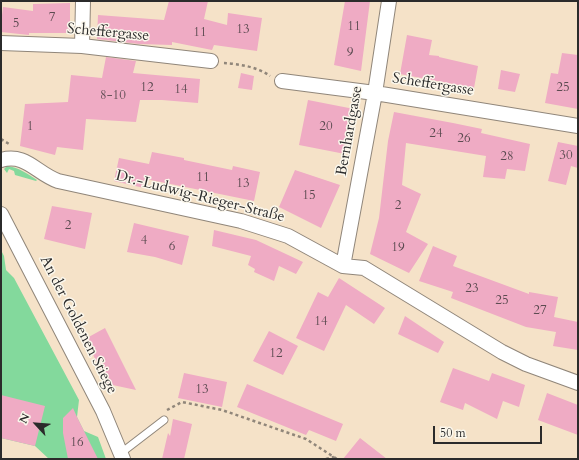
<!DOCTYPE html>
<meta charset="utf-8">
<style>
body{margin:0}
#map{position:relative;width:579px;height:460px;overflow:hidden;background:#f5e2c8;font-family:Cardo,serif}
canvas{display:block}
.frame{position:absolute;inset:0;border:2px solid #2b2b2b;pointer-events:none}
.north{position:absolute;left:16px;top:404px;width:40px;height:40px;-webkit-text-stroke:3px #fbf7ec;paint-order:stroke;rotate:296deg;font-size:11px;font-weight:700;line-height:16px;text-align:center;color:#2b2b2b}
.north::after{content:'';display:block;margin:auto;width:14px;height:18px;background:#2b2b2b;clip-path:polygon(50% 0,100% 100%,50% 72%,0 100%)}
.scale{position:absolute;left:433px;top:426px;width:109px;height:18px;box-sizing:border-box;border:2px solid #2b2b2b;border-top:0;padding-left:5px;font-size:12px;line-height:14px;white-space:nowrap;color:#2b2b2b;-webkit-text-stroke:3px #fbf7ec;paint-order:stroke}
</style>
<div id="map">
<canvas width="579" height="460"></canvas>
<div class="frame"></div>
<div class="north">N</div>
<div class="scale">50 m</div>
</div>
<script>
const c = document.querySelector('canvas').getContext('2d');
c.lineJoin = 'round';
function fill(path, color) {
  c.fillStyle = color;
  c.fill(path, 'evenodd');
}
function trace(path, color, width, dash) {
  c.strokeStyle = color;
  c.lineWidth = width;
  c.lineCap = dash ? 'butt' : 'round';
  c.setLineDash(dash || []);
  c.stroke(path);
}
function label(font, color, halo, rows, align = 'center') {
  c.font = font + ' Cardo,serif';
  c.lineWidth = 3;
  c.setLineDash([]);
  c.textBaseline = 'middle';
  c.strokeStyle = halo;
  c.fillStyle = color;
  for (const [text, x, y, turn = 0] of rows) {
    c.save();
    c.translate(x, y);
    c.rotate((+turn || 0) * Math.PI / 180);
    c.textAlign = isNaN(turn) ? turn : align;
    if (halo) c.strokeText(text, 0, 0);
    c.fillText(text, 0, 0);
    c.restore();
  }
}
fill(new Path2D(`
 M7 166C18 167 28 174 37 180L36 181 15 175 14 171 9 169 7 173 4 169Z
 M1 250 4 256 6 270 14 278 79 400 77 417 84 431 98 437 106 459H49L35 446 1 438Z`), '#83d99c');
fill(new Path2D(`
 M169 1H208L204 19 227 25 228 13 262 18 257 51 214 45 212 50 172 42V45L139 44 97 39 98 15 164 20Z
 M345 1H370L361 71 334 65Z
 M70 3V33H29V35L1 32V15H2L3 7 33 11V4Z
 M407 35 432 40 429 55 439 56V57L478 66 474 88 400 74Z
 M562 53 578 55V109L545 103 551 73 558 74Z
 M106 57 136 61 133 73 200 79 198 103 162 100H140L136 122 86 119 83 150 57 147 55 155 20 146 25 104 68 102 71 75 102 78Z
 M501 70 520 74 515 92 498 89Z
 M241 73 254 76 252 90 238 88Z
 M308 100 354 109 345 154 299 145Z
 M394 112 453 123 482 129 481 133 530 144 525 171 507 169 505 179 483 177 486 156 406 143 402 185 421 194 406 232 428 244 409 273 370 254 379 218 388 141Z
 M558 142 578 146V168L571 166 566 185 548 181Z
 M152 152 184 158V160L232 170 233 166 260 172 254 201 146 179 144 188 114 181 119 158 149 164Z
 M295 170 340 185 321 228 279 207Z
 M52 206 92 213 85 249 44 239Z
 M134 223 189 236 182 265 155 257 127 252Z
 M214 230 256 240 303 262 296 274 279 266 274 281 254 272 255 269 248 265 251 256 212 246Z
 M433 246 457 256 453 266 529 294V292L558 297 554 317 578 322V350L553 346 556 332 526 327 451 298 453 292 419 281Z
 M339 278 385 308 374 324 346 305 324 351 296 338 318 292 328 297Z
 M405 316 444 342 438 353 398 334Z
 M105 328 136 390 108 384 85 339Z
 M269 331 298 346 283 375 253 361Z
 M453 368 489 381 492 373 525 385 519 407 503 401 497 419 465 403 463 410 440 402Z
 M184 373 227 382 222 407 178 398Z
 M247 384 343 424 336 441 309 430 306 435 237 407Z
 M547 393 578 405V435L538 420Z
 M1 395 45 406 35 446 1 438Z
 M73 408 77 417 98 459H68L63 433V418Z
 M173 419 192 424 184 459H162L168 433 170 436Z
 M360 438 387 459H343Z`), '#efabc4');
const service = new Path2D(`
 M121 453 164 420`);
const minor = new Path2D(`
 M1 43 82 46 211 61
 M82 46 83 1
 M282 81 375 93 578 126
 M1 160C26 153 36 173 58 181L241 221 288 236 343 266 364 268 502 352 526 364 578 383
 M1 214 103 411 123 459
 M343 266 375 93 389 1`);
trace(service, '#90867a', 9);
trace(minor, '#90867a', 16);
trace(new Path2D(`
 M224 63C239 64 258 67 270 76
 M1 139 9 144
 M167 410 182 402 222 410 306 439 337 459
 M326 459 334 457`), '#90867a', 2.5, [3, 3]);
trace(service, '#fff', 7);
trace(minor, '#fff', 14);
label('13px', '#5c4b51', null, [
 ["7",52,18],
 ["5",16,24],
 ["11",354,27],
 ["13",243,30],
 ["11",200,33],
 ["9",350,53],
 ["12",147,88],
 ["25",563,88],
 ["14",181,90],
 ["8-10",113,96],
 ["1",30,127],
 ["20",326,127],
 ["24",436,134],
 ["26",464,139],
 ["30",566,156],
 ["28",507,157],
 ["11",203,178],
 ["13",243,184],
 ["15",309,196],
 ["2",398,206],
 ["2",68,226],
 ["4",144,241],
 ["6",172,247],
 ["19",398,248],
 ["23",472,289],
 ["25",502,301],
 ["27",540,311],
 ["14",321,322],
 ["12",276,354],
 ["13",202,390],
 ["16",77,443]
]);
label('15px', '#2b2b2b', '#fbf7ec', [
 ["Scheffergasse",108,33,5],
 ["Scheffergasse",433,85,9],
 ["Bernhardgasse",350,131,-80],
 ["Dr.-Ludwig-Rieger-Straße",200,197,14],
 ["An der Goldenen Stiege",78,325,63]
]);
</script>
